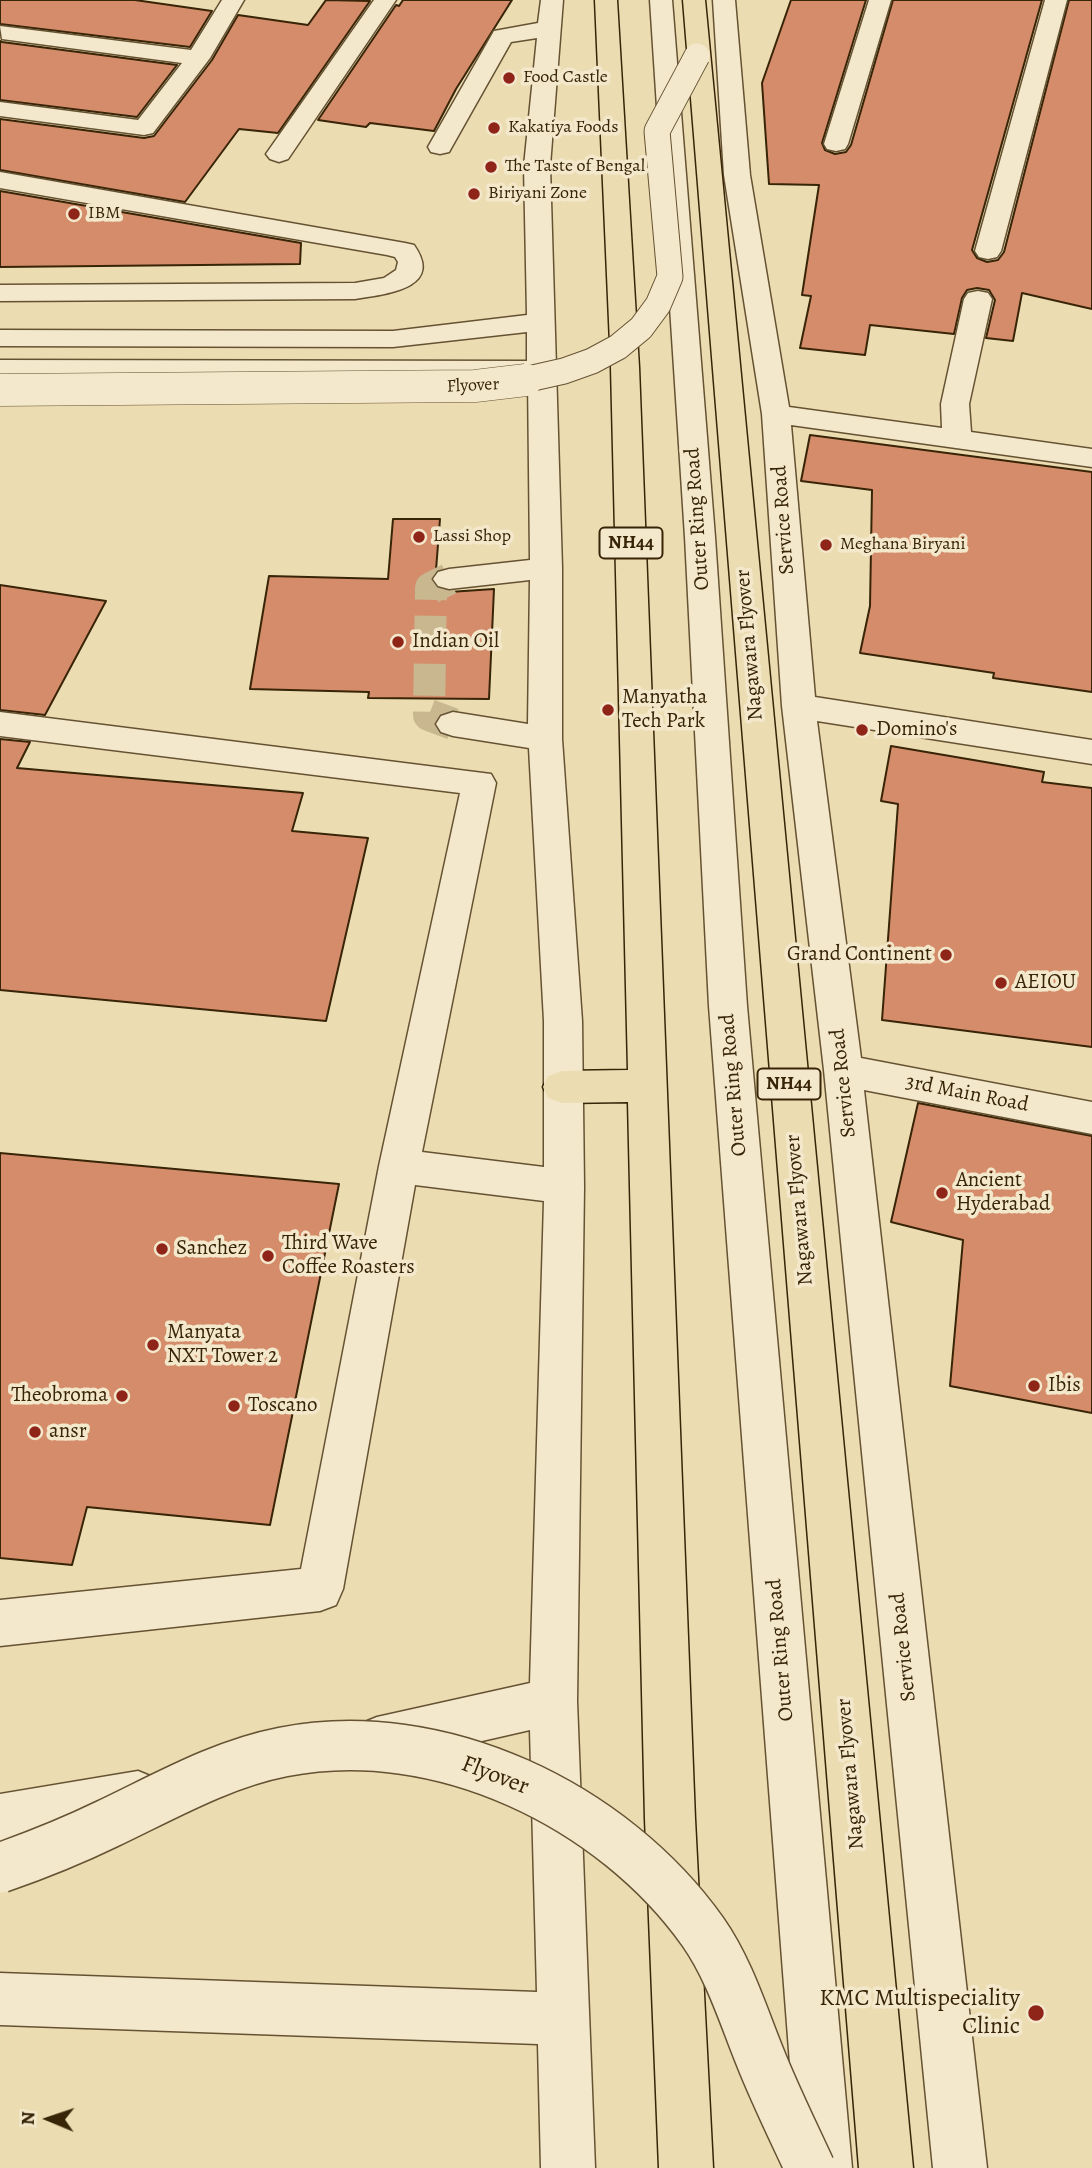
<!DOCTYPE html>
<style>
body{margin:0}
#map{position:relative;width:1092px;height:2168px;overflow:hidden;background:#ecdcb1;font-family:Alegreya,serif}
canvas{display:block}
.north{position:absolute;left:14px;top:2084px;width:70px;height:70px;-webkit-text-stroke:5px #f3e8cc;paint-order:stroke;rotate:272deg;font-size:19px;font-weight:700;line-height:28px;text-align:center;color:#382407}
.north::after{content:'';display:block;margin:auto;width:24px;height:32px;background:#382407;clip-path:polygon(50% 0,100% 100%,50% 72%,0 100%)}
</style>
<div id="map">
<canvas width="1092" height="2168"></canvas>
<div class="north">N</div>
</div>
<script>
const c = document.querySelector('canvas').getContext('2d');
c.lineJoin = 'round';
function fill(path, color) {
  c.fillStyle = color;
  c.fill(path, 'evenodd');
}
function trace(path, color, width, dash) {
  c.strokeStyle = color;
  c.lineWidth = width;
  c.lineCap = dash ? 'butt' : 'round';
  c.setLineDash(dash || []);
  c.stroke(path);
}
function label(font, color, halo, rows, align = 'center') {
  c.font = font + ' Alegreya,serif';
  c.lineWidth = 7;
  c.setLineDash([]);
  c.textBaseline = 'middle';
  c.strokeStyle = halo;
  c.fillStyle = color;
  for (const [text, x, y, turn = 0] of rows) {
    c.save();
    c.translate(x, y);
    c.rotate((+turn || 0) * Math.PI / 180);
    c.textAlign = isNaN(turn) ? turn : align;
    if (halo) c.strokeText(text, 0, 0);
    c.fillText(text, 0, 0);
    c.restore();
  }
}
const building = new Path2D(`
 M0 0H135L212 11 190 47 0 24Z
 M326 0 370 1 278 133 239 129 185 202 0 170V119L144 138 154 136 212 60 238 15 308 25Z
 M403 0H512L456 89 434 131 370 123 366 127 318 120 396 5 399 6Z
 M791 0H866L822 143 825 150 835 154 846 152 851 145 893 0H1042L972 250 977 258 987 262 998 260 1004 252 1069 0H1092V309L1022 293 1013 341 986 338 995 300 989 290 977 288 967 290 962 298 954 334 870 325 865 355 800 348 811 296 802 295 819 185 769 184 762 83Z
 M0 41 2 42 177 65 137 117 0 100Z
 M0 191 301 243 300 264 0 267Z
 M810 435 1092 472V692L993 678 994 673 860 653 870 606 872 490 801 481Z
 M393 519H440L436 570 430 579 435 588 449 592 494 589 489 699 368 698 369 692 250 689 269 576 388 579Z
 M0 585 106 601 45 715 0 710Z
 M0 739 30 742 17 768 303 793 292 831 368 838 326 1021 0 990Z
 M891 746 1044 772 1042 782 1092 788V1047L882 1020 898 804 881 801Z
 M918 1103 1092 1136V1413L950 1386 963 1240 891 1222Z
 M0 1153 339 1184 270 1525 87 1507 72 1565 0 1558Z`);
fill(building, '#d48c6a');
trace(building, '#382407', 2);
trace(new Path2D(`
 M449 579 431 588 429 715 453 724`), '#c8b78f', 32, [32, 16]);
const minor = new Path2D(`
 M222 0H244L210 58 153 133 144 135 0 116V102L138 120 182 63 2 39 0 26 191 50Z
 M374 0H396L288 159 279 162 270 159 266 154Z
 M541 0H563L550 166 562 568V739L582 1021 584 1187 577 1701 595 2168H541L538 2044 0 2025V1973L537 1992 530 1730 377 1765 360 1758 353 1741 360 1724 377 1717 530 1683 544 1201 415 1185 343 1589 336 1605 320 1611 0 1646V1600L301 1569 379 1166 460 793 0 736V712L491 774 496 783 422 1152 544 1167V1021L529 748 453 736 441 732 436 724 441 716 453 712 528 724 530 580 449 589 438 586 433 579 438 572 449 569 530 560 528 377 0 376V360L527 361V332L393 347 0 346V330L393 331 527 315 524 166 537 38 511 42 449 152 440 154 431 152 428 147 494 31 538 23Z
 M650 0H672L715 537 747 1006 852 2168H798L709 1006 685 537Z
 M713 0H735L750 175 789 407 942 428 941 404 964 299 968 293 978 291 988 293 992 299 969 404 971 432 1092 449V467L791 425 815 697 1092 740V764L817 721 861 1058 1092 1102V1134L864 1090 987 2168H933L824 1070 782 706 762 414 724 175Z
 M869 0H891L848 144 845 149 836 151 827 149 824 144Z
 M1045 0H1067L1001 251 997 257 988 259 979 257 975 251Z
 M0 172 405 243 414 245C445 289 385 294 355 299L0 301V285L355 283 384 278 396 270 398 262 395 257 387 255 0 188Z
 M138 1771 155 1778 162 1795 155 1812 138 1819 0 1844V1794Z`);
const highway = new Path2D(`
 M595 0H617L639 367 695 1819 713 2168H659L645 1819 628 1102 562 1103 548 1098 543 1087 548 1076 562 1071 628 1070 611 367Z
 M683 0H705L913 2168H859Z`);
trace(minor, '#655232', 3);
trace(highway, '#382407', 3);
fill(minor, '#f3e8cc');
fill(highway, '#ecdcb1');
const minorBridgeFar2 = new Path2D(`
 M515 382 564 371 592 361 618 347 641 328 658 305 670 277 657 131 697 56`);
const minorBridgeFar1 = new Path2D(`
 M0 390 475 386 526 380`);
const minorBridge = new Path2D(`
 M0 1868C37 1855 72 1841 107 1824 164 1797 221 1764 283 1752 439 1721 613 1805 703 1932 729 1969 743 2015 760 2057 775 2095 793 2131 810 2168`);
trace(minorBridgeFar2, '#655232', 27, []);
trace(minorBridgeFar1, '#655232', 33, []);
trace(minorBridge, '#655232', 52, []);
trace(minorBridgeFar2, '#f3e8cc', 25);
trace(minorBridgeFar1, '#f3e8cc', 32);
trace(minorBridge, '#f3e8cc', 49);
for (const [x, y, r, color] of [
 [509,78,7,"#8f2418"],
 [494,128,7,"#8f2418"],
 [491,167,7,"#8f2418"],
 [474,194,7,"#8f2418"],
 [74,214,7,"#8f2418"],
 [419,537,7,"#8f2418"],
 [826,545,7,"#8f2418"],
 [398,642,7,"#8f2418"],
 [608,710,7,"#8f2418"],
 [862,730,7,"#8f2418"],
 [946,955,7,"#8f2418"],
 [1001,983,7,"#8f2418"],
 [942,1193,7,"#8f2418"],
 [162,1249,7,"#8f2418"],
 [268,1256,7,"#8f2418"],
 [153,1345,7,"#8f2418"],
 [1034,1386,7,"#8f2418"],
 [122,1396,7,"#8f2418"],
 [234,1406,7,"#8f2418"],
 [35,1432,7,"#8f2418"],
 [1036,2013,9,"#8f2418"]
]) {
  const dot = new Path2D();
  dot.arc(x, y, r, 0, 2 * Math.PI);
  c.fillStyle = color;
  c.fill(dot);
  trace(dot, '#f3e8cc', 2.5);
}
label('18px', '#382407', '#f3e8cc', [
 ["Food Castle",523,78],
 ["Kakatiya Foods",508,128],
 ["The Taste of Bengal",505,167],
 ["Biriyani Zone",488,194],
 ["IBM",88,214],
 ["Lassi Shop",433,537],
 ["Meghana Biryani",840,545]
], 'left');
label('18px', '#382407', '#f3e8cc', [
 ["Flyover",473,386,-3]
]);
for (const [x, y, w] of [
 [631,543,63],
 [789,1084,63]
]) {
  const box = new Path2D();
  box.roundRect(x - w / 2, y - 15.5, w, 31, 5);
  c.fillStyle = '#f3e8cc';
  c.fill(box);
  trace(box, '#382407', 2);
}
label('bold 19px', '#382407', null, [
 ["NH44",631,543],
 ["NH44",789,1084]
]);
label('21px', '#382407', '#f3e8cc', [
 ["Outer Ring Road",698,519,-94],
 ["Service Road",784,520,-94],
 ["Nagawara Flyover",750,645,-95],
 ["Service Road",844,1083,-96],
 ["Outer Ring Road",734,1085,-95],
 ["3rd Main Road",967,1094,11],
 ["Nagawara Flyover",800,1210,-95],
 ["Service Road",904,1647,-96],
 ["Outer Ring Road",781,1650,-95],
 ["Nagawara Flyover",851,1774,-95]
]);
label('21px', '#382407', '#f3e8cc', [
 ["Indian Oil",412,642],
 ["Manyatha",622,698],
 ["Tech Park",622,722],
 ["Domino's",876,730],
 ["Grand Continent",932,955,"right"],
 ["AEIOU",1015,983],
 ["Ancient",956,1181],
 ["Hyderabad",956,1205],
 ["Third Wave",282,1244],
 ["Coffee Roasters",282,1268],
 ["Sanchez",176,1249],
 ["Manyata",167,1333],
 ["NXT Tower 2",167,1357],
 ["Ibis",1048,1386],
 ["Theobroma",108,1396,"right"],
 ["Toscano",248,1406],
 ["ansr",49,1432]
], 'left');
label('24px', '#382407', '#f3e8cc', [
 ["Flyover",495,1776,21]
]);
label('24px', '#382407', '#f3e8cc', [
 ["KMC Multispeciality",1020,1999],
 ["Clinic",1020,2027]
], 'right');
</script>
